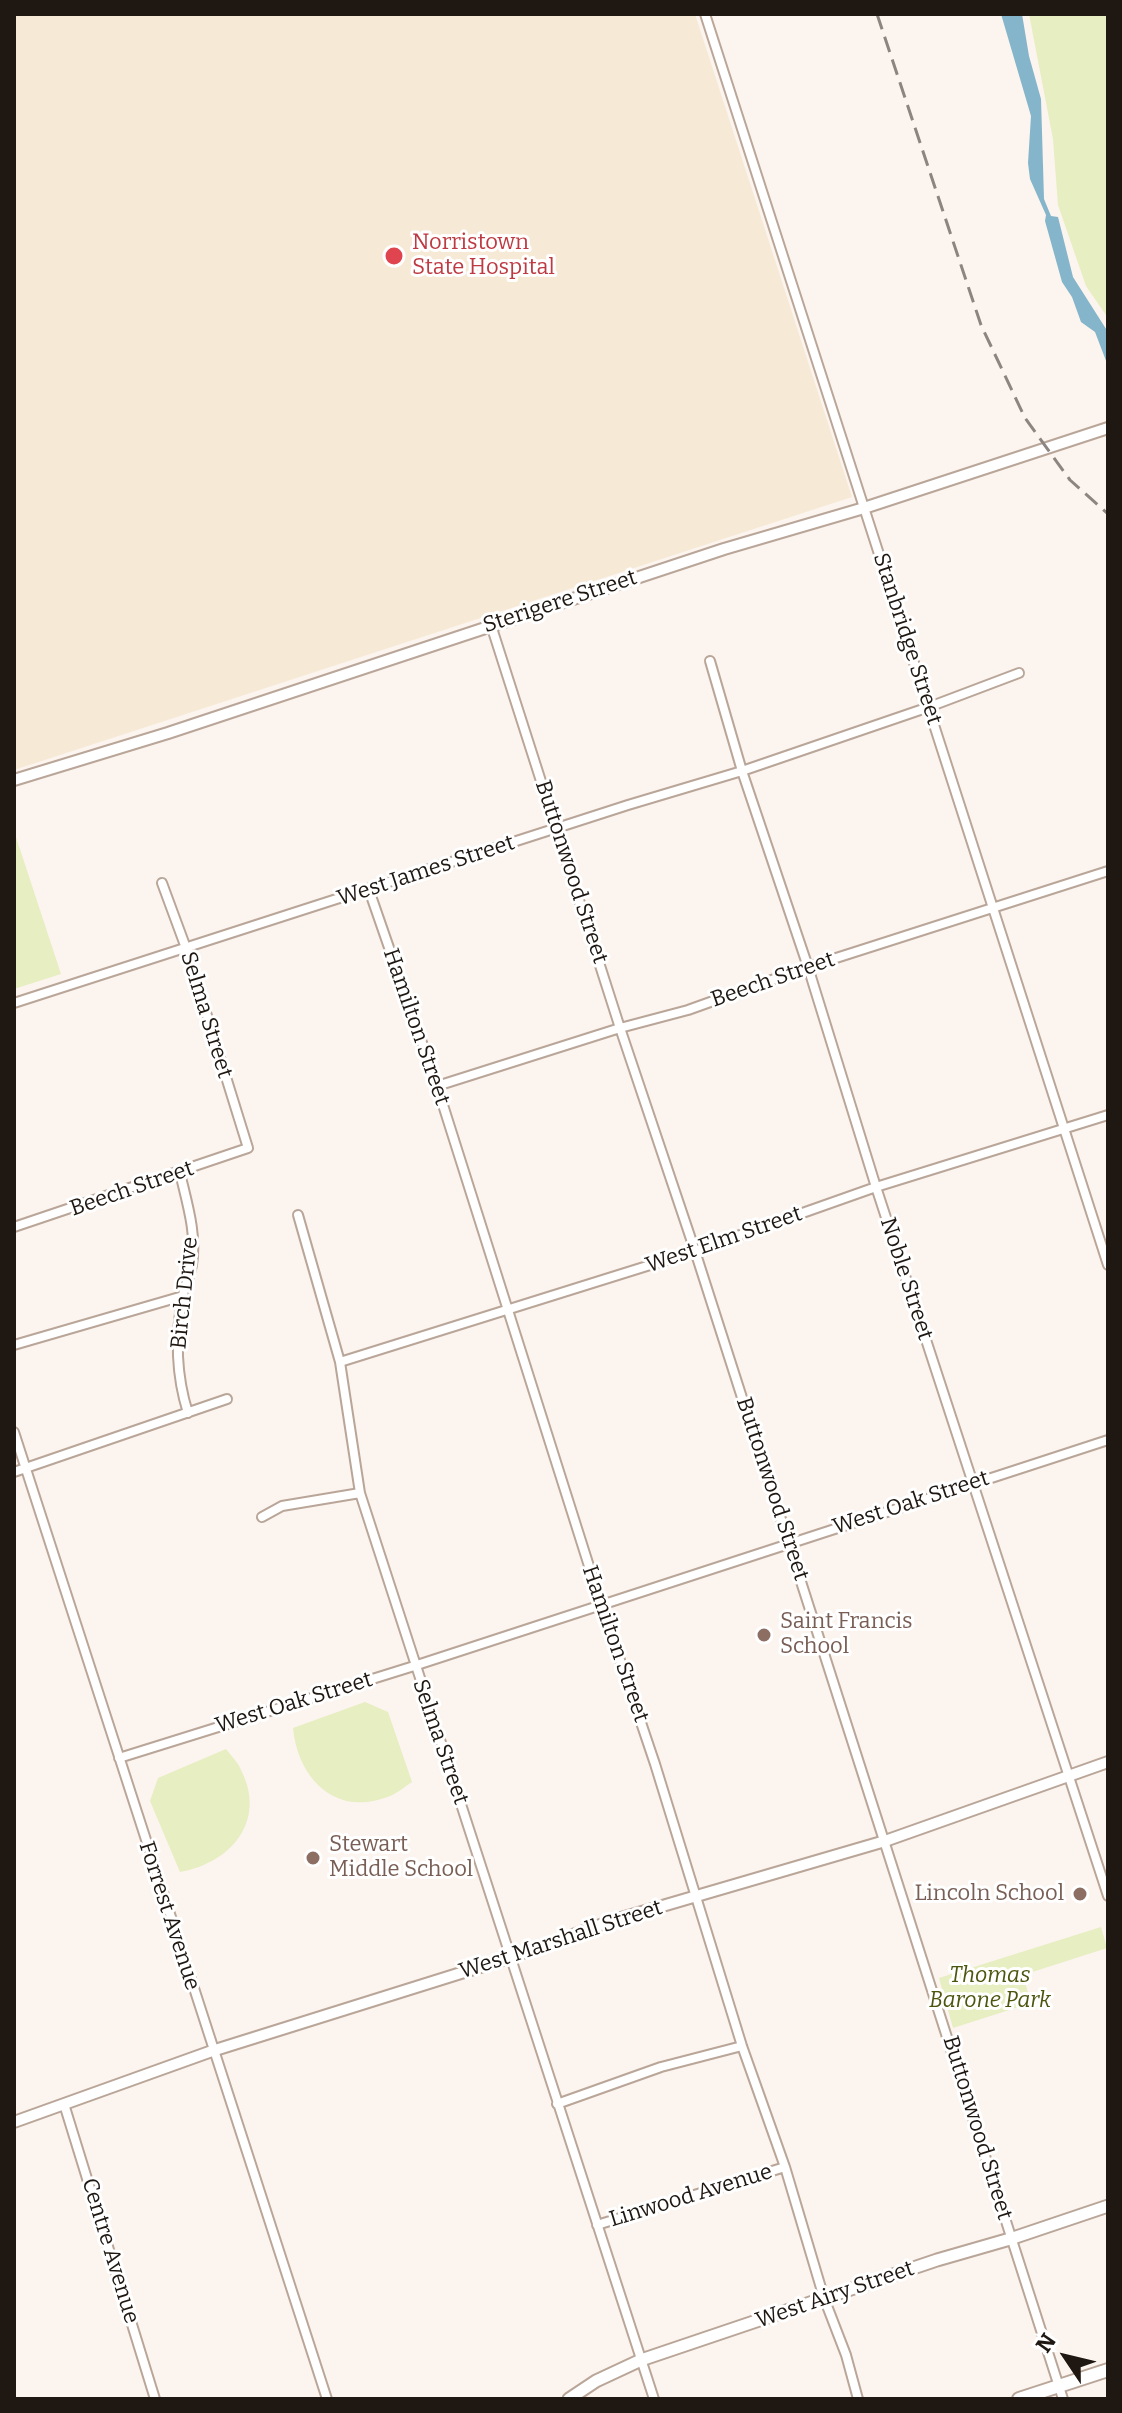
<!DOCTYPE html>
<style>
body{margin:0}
#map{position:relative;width:1122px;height:2413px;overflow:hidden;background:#fcf4ee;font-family:Bitter,serif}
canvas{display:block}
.frame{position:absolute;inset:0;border:16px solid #1e1712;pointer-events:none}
.north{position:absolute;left:1026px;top:2317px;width:80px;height:80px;-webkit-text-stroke:6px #fff;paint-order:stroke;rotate:305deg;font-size:22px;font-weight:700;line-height:32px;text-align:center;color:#1e1712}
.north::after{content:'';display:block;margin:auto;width:28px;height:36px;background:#1e1712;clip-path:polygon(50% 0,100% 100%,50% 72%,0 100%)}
</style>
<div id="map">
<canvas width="1122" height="2413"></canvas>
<div class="frame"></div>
<div class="north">N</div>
</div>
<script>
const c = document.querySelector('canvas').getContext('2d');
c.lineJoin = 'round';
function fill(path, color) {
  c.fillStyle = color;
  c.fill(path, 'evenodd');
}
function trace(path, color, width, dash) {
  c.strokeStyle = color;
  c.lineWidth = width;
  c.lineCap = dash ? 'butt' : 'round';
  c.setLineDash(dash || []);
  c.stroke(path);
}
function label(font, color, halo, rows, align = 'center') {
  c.font = font + ' Bitter,serif';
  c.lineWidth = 6;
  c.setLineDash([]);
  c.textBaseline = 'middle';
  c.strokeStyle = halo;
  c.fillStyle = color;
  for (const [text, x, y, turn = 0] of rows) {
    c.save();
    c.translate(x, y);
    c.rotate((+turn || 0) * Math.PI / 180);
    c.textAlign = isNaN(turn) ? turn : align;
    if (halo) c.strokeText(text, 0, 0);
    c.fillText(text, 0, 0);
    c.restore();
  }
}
fill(new Path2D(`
 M14 14H695L852 497 14 770Z`), '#f6ead6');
fill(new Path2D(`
 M1029 14H1108V318L1086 286 1058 205 1053 139Z
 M14 831 61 974 14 989Z
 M365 1702 388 1712 412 1782C405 1786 398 1793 390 1796 337 1818 298 1780 293 1728Z
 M226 1749C231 1756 238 1762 241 1770 267 1821 231 1863 180 1872L150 1801 158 1778Z
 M1101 1927 1107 1948 1023 1975 1031 2003 953 2028 939 1978Z`), '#e7eec1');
fill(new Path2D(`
 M1001 14H1022L1029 56 1041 99 1044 199 1051 216 1058 217 1073 277 1108 332V366L1095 332 1081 322 1072 297 1062 282 1045 221 1046 215 1030 179 1028 163 1031 116Z`), '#85b5ca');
const minor = new Path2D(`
 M705 14 1108 1265
 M491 625 620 1028 695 1251 1063 2399
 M710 661 742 771 808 967 876 1187 1108 1896
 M369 890 437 1086 601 1604 655 1764 742 2046 785 2167 824 2298 846 2355 858 2399
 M14 1003 628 805 742 771 929 707 1019 673
 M437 1086 620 1028 688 1010 808 967 1108 871
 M180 1173C187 1203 197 1234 192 1265 190 1276 185 1285 183 1295 175 1335 176 1375 188 1413
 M298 1215 340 1362 360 1493 654 2399
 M14 1227 248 1148 186 948 162 883
 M14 1345 183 1296
 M340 1362 695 1251 876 1187 1108 1115
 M14 1432 327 2399
 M14 1472 227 1399
 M262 1517 282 1506 360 1493
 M119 1758 414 1666 1108 1440
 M64 2104 155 2399
 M557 2104 661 2067 742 2046
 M597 2225 785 2167`);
const tertiary = new Path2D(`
 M14 780 168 733 724 549 864 508 1108 428
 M14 2122 212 2051 512 1957 611 1921 885 1841 1108 1762`);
const secondary = new Path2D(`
 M569 2399 596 2381 641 2360 937 2260 1010 2239 1108 2206`);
const primary = new Path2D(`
 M1019 2399 1108 2370`);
trace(minor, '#b9a699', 12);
trace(tertiary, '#b9a699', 14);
trace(secondary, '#b9a699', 15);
trace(primary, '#b9a699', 16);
trace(minor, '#fff', 8);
trace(tertiary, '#fff', 10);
trace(secondary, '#fff', 11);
trace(primary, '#fff', 12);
trace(new Path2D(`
 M877 14 981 325 1025 418 1070 480 1108 514`), '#8d8580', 3, [16, 8]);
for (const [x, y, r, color] of [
 [394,256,10,"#e0444e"],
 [764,1635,8,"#8d6e63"],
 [313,1858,8,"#8d6e63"],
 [1080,1894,8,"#8d6e63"]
]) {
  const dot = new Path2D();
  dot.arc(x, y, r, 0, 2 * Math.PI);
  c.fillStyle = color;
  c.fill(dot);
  trace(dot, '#fff', 3);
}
label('22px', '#be3a42', '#fff', [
 ["Norristown",412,243],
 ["State Hospital",412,268]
], 'left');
label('22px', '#1e1712', '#fff', [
 ["Sterigere Street",560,602,-18],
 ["Stanbridge Street",907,639,72],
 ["West James Street",426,871,-18],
 ["Buttonwood Street",571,872,72],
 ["Beech Street",773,980,-19],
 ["Selma Street",206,1015,73],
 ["Hamilton Street",416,1027,71],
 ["Beech Street",132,1189,-19],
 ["West Elm Street",724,1240,-19],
 ["Noble Street",906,1279,72],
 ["Birch Drive",185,1293,-84],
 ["Buttonwood Street",772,1489,72],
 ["West Oak Street",911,1503,-18],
 ["Hamilton Street",615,1644,71],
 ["West Oak Street",294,1703,-17],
 ["Selma Street",440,1742,71],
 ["Forrest Avenue",169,1916,72],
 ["West Marshall Street",561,1940,-18],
 ["Buttonwood Street",977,2128,73],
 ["Linwood Avenue",691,2196,-17],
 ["Centre Avenue",110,2251,73],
 ["West Airy Street",835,2295,-19]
]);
label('22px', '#785e54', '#fff', [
 ["Saint Francis",780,1622],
 ["School",780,1647],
 ["Stewart",329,1845],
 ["Middle School",329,1870],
 ["Lincoln School",1064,1894,"right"]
], 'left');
label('italic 22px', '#4e550f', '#fff', [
 ["Thomas",990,1976],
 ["Barone Park",990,2001]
]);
</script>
